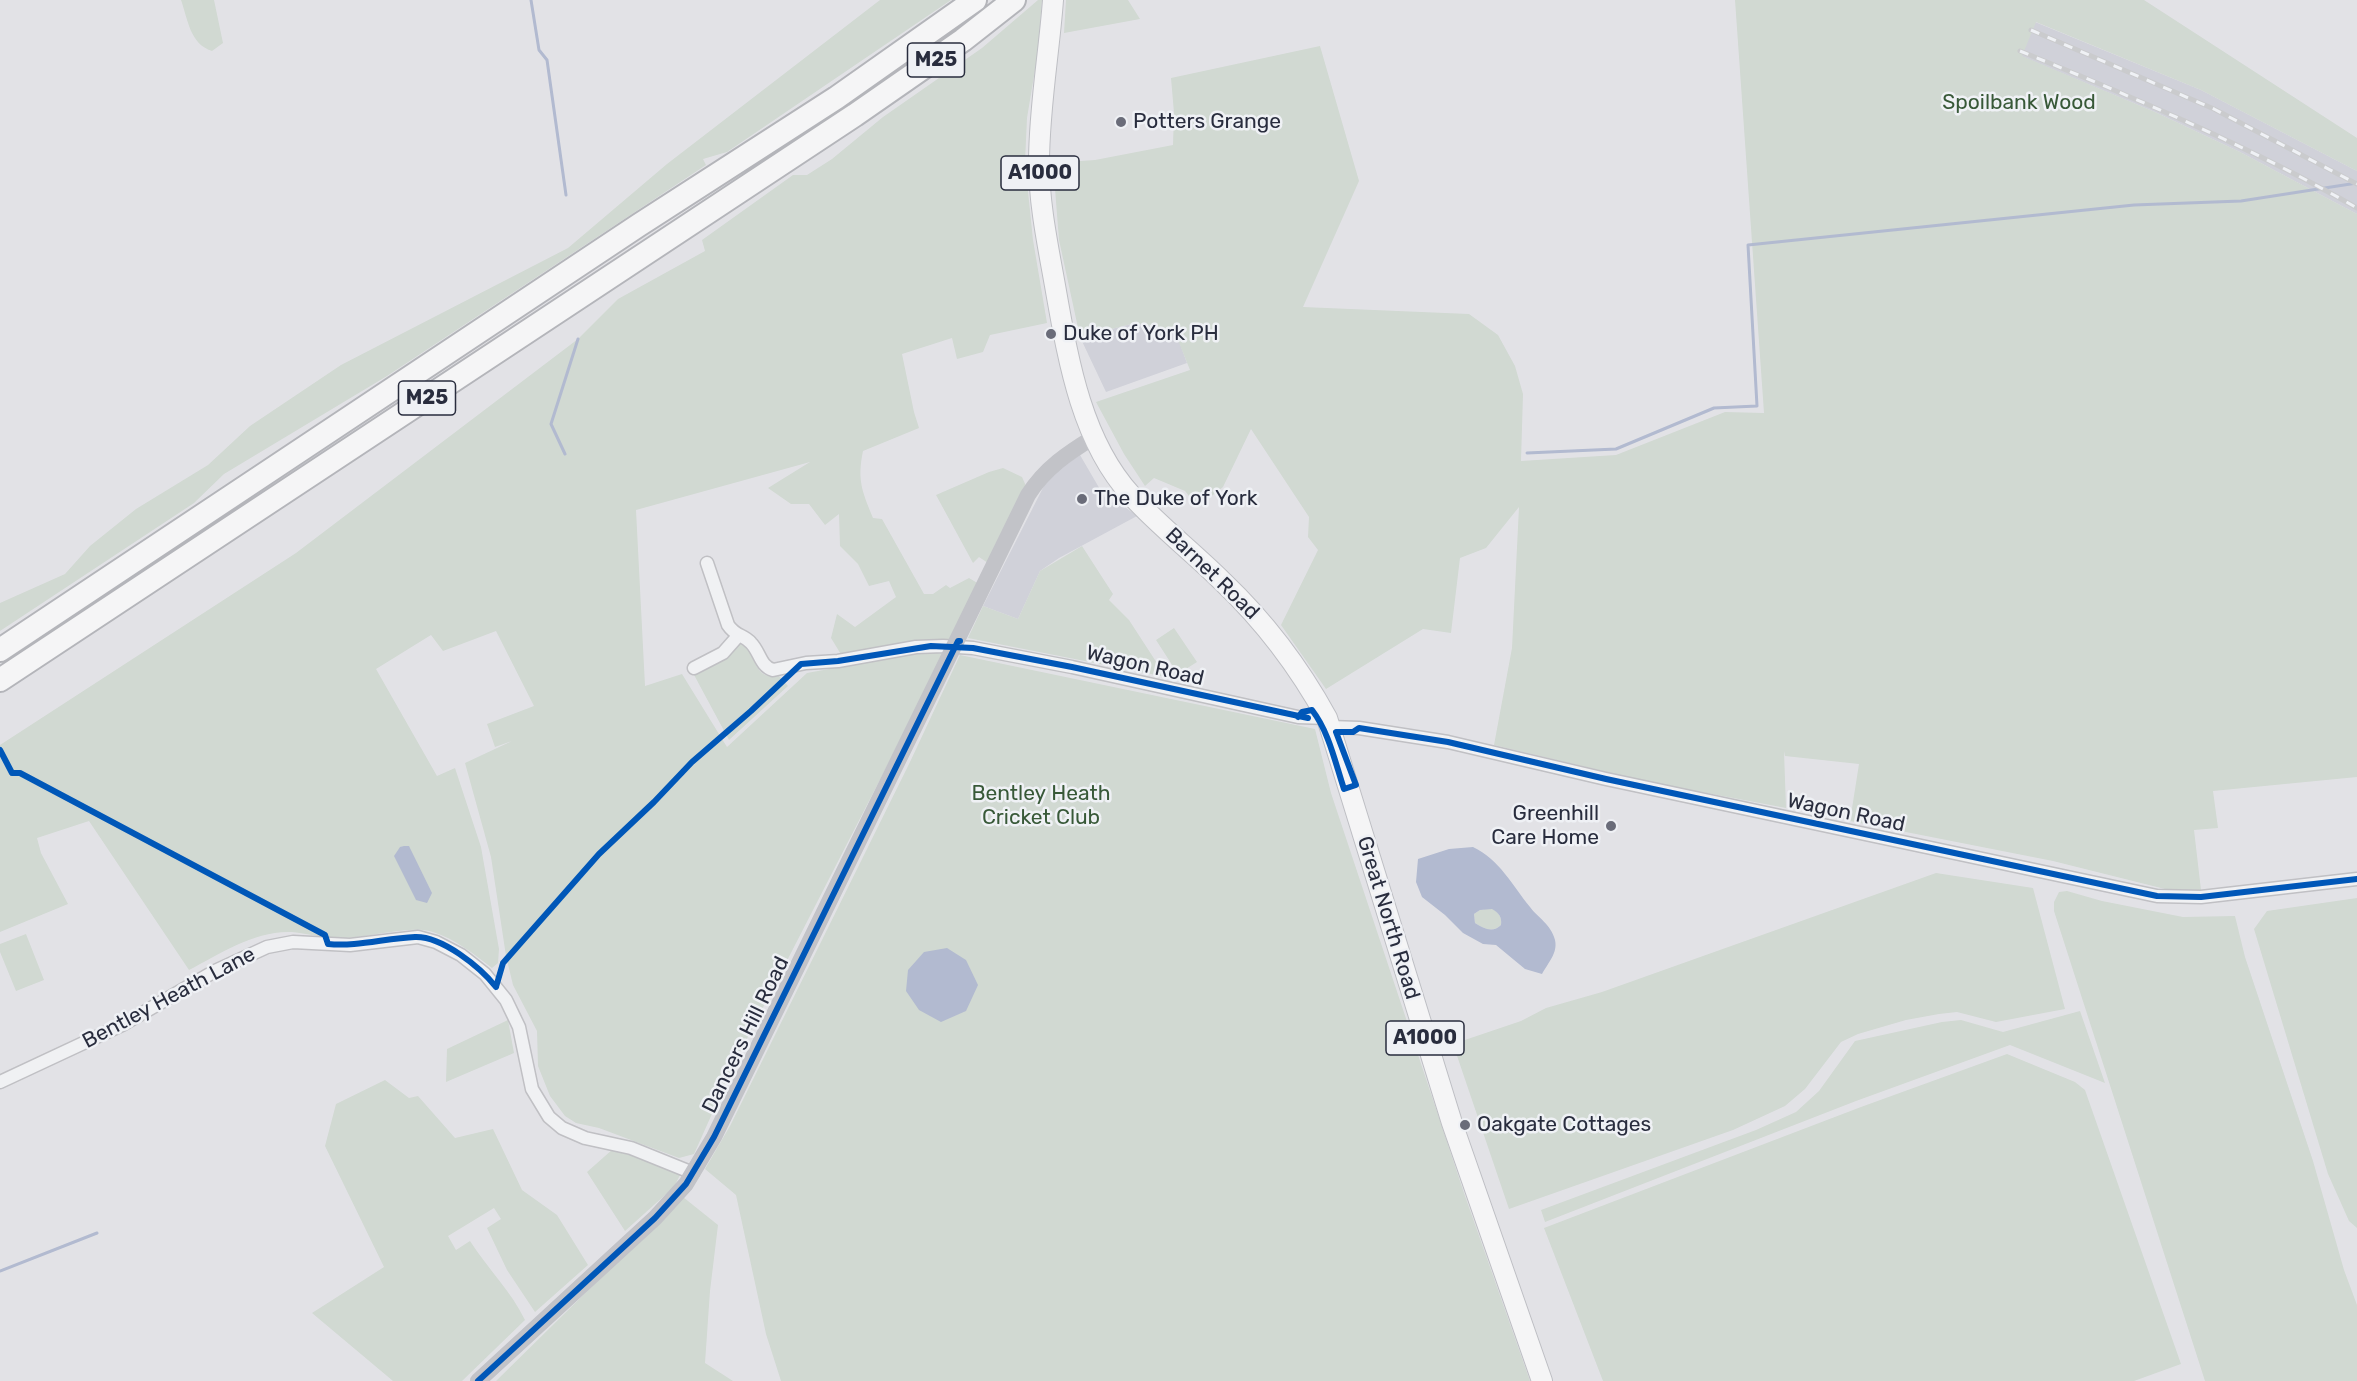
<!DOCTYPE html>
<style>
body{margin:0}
canvas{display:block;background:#e2e2e6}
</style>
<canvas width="2357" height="1381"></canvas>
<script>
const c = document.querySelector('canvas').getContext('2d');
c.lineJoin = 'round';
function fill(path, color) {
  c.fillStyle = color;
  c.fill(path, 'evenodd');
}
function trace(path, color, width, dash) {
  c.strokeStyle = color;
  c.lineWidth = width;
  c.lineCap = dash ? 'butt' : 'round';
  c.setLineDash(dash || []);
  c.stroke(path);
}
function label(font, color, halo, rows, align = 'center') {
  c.font = font + ' Rubik,sans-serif';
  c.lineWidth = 5;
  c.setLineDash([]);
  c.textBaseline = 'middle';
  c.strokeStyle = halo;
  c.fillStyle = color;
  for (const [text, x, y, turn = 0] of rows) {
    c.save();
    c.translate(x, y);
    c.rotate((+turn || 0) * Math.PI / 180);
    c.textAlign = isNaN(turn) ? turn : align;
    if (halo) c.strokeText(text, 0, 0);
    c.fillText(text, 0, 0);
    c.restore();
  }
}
fill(new Path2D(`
 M2035 22 2201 90 2357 171V214L2240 152 2155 112 2021 56Z
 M1135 323 1175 330 1187 363 1106 392 1080 337Z
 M1080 455 1108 503 1118 502 1137 516 1059 558 1040 571 1018 619 983 606 1049 476Z`), '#d0d1d9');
fill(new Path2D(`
 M181 0H214L223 43 212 51C190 44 188 20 181 0Z
 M880 0H951L727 152 703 159 706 165 387 376 224 474 194 503 0 631V603L65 574 90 546 136 509 208 465 250 426 341 365 568 248 667 164Z
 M1038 0H1042L1038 52 1027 118 1025 162 1033 240 1047 323 990 335 983 352 957 359 952 338 902 354 914 412 919 428 863 451C857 480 862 491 873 518L882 519 924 594H933L946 585 950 588 969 578 979 584 952 640 939 639 842 656 831 638 837 614 855 627 896 597 889 581 869 586 858 564 840 546 839 514 825 525 809 504H791L768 488 810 462 636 510 645 686 682 674 727 747 807 673 929 651 944 655 737 1058 694 1154 679 1158 599 1128 576 1123 565 1116 550 1096 538 1066 537 1031 513 985 506 956 491 857 465 763 512 741 495 747 487 724 534 706 496 631 443 651 431 635 376 669 437 776 455 768 481 847 499 949 498 963 492 968C474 954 455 939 433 932 411 925 371 937 346 938 328 939 310 934 292 932 256 930 219 954 189 970L89 821 37 838 41 853 68 904 0 932V745L296 553 578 339 618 299 705 251 702 240 793 175H807L832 159 883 117 982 48Z
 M1066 0H1128L1140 19 1064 33Z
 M1735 0H2144L2357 138V171L2201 90 2036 22 2022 56 2155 112 2240 152 2357 214V777L2213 791 2218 828 2194 830 2201 890 2177 892 2053 861 1850 821 1859 764 1785 756 1784 751 1786 808 1649 782 1494 745 1512 648 1519 507 1486 548 1460 558 1451 633 1423 629 1326 689 1281 625 1318 550 1308 537 1309 517 1251 429 1223 487 1198 507 1185 491 1154 478 1145 486 1124 454 1096 402 1190 370 1174 330 1135 323 1080 337 1059 240 1053 163 1095 160 1173 145 1174 113 1171 78 1320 46 1359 181 1303 307 1469 314 1498 335 1515 366 1523 394 1521 461 1616 455 1725 412 1764 413Z
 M1003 468 1022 477 1026 486 988 563 979 557 973 563 936 495 989 472Z
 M1082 546 1113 594 1109 600 1129 620 1166 677 968 638 983 606 1018 619 1040 571Z
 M1174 628 1197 662 1178 674 1156 640Z
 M739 644 747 645 753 653 751 655C758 670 762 679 779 676L788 686 729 740 693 673 727 654Z
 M960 655 1315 729 1331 793 1464 1193 1530 1381H781L766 1334 736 1195 705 1169 730 1126 910 762Z
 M1936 873 2033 888 2065 1009 1996 1022 1957 1012 1939 1014 1906 1020 1858 1034 1841 1042 1805 1089 1785 1106 1733 1130 1509 1209 1453 1044 1521 1021 1546 1008 1602 992Z
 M2067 891 2102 901 2183 917 2235 916 2245 957 2313 1161 2344 1270 2357 1305V1381H2205L2054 911V902L2059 892Z
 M2357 898V1228L2349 1221 2328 1174 2254 929 2267 911Z
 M1492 908C1499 913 1502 917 1501 925 1492 933 1484 929 1475 923L1474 914 1480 910Z
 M26 934 44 980 16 991 0 952V944Z
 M2080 1011 2105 1083 2010 1045 1856 1101 1545 1222 1541 1210 1756 1130 1796 1112 1819 1091 1855 1041 1942 1022 1961 1020 2003 1032Z
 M508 1020 514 1053 446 1082 447 1049Z
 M2007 1054 2075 1082 2085 1090 2181 1364 2134 1381H1603L1544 1228 1861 1107Z
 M385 1080 409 1098 418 1096 455 1138 493 1129 522 1190 557 1215 588 1265 535 1312 507 1270 487 1228 501 1219 494 1208 448 1236 456 1250 470 1241C488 1269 511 1291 525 1320L462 1381H393L312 1313 384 1267 325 1146 336 1104Z
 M613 1149C636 1155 661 1161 680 1175L674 1187 625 1231 587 1172Z
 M683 1197 718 1225 710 1291 705 1363 733 1381H496Z`), '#d1d9d2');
fill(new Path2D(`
 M404 846H409L432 893 427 903 416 900 394 856 400 847Z
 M1473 847C1499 859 1513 886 1530 907 1538 918 1551 924 1555 940 1558 953 1548 963 1542 974L1525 969 1496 945 1483 944 1463 933 1445 915 1422 897 1416 882 1418 859 1449 849ZM1492 909C1499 913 1502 917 1501 925 1493 933 1484 929 1475 923L1474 914 1480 910Z
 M947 948 966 960 978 985 966 1011 941 1022 919 1010 906 991 908 970 924 952Z`), '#b2bad0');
trace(new Path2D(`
 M531 0 539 50 547 60 566 195
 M1527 453 1616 449 1714 408 1757 406 1748 245 2134 205 2241 201 2357 183
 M565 454 551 424 578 339
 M0 1271 97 1233`), '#b2bad0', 3);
const street = new Path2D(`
 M707 563 728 625C736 637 743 634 751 643 760 652 760 666 773 670L806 663 838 661 916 647 943 646 973 648 1072 667 1298 717 1327 718
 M694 668 723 653 738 636
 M1330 727 1359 728 1448 742 1606 779 2157 896 2201 897 2357 879
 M0 1082 122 1025 215 971 267 947 293 942 350 945 418 937 436 942 461 955 485 974 506 1000 519 1027 532 1089 549 1117 562 1128 585 1138 631 1148 693 1173`);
const primary = new Path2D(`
 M1053 0C1049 54 1039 108 1039 163 1039 202 1047 241 1054 280 1067 352 1079 438 1131 495 1159 526 1193 552 1223 582 1265 622 1299 667 1327 718L1452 1123 1542 1381`);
const highway = new Path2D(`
 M0 650 639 225 836 98 975 0
 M0 680 855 115 963 40 1014 0`);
trace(street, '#c0c0c4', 15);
trace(primary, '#bebfc4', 22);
trace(highway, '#b4b5ba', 26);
trace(street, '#f0f1f3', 12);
trace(new Path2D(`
 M478 1381 655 1218 686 1184 714 1137 1028 495C1045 468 1068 453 1094 437`), '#c2c3c8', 16);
trace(primary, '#f5f5f6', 20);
trace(highway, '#f5f5f6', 22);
const rail = new Path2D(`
 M2031 30 2214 109 2357 184
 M2020 51C2135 98 2249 146 2357 208`);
trace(rail, '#cacbcd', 5);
trace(rail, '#eff1f5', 3, [9]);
trace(new Path2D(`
 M1298 717 1302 712 1312 710C1329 732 1335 762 1344 789L1356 785 1336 732H1353L1359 728 1448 742 1606 779 2157 896 2201 897 2357 879
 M0 750 12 773H20L325 935 328 944C357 947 386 938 415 937 442 936 480 967 496 987
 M496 987 503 963 599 854 654 802 692 762 751 711 801 664 838 661 931 646 973 648 1072 667 1308 718
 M478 1381 655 1218 686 1184 714 1137 958 641H960`), '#0057b8', 6);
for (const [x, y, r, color] of [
 [1121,122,6,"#6a6c79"],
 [1051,334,6,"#6a6c79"],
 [1082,499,6,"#6a6c79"],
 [1611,826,6,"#6a6c79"],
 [1465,1125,6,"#6a6c79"]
]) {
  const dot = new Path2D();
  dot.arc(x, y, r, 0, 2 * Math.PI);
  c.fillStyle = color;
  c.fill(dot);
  trace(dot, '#eff1f5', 2);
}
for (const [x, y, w] of [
 [936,60,57],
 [1040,173,78],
 [427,398,57],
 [1425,1038,78]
]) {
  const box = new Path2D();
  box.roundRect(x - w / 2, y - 17, w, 34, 4.5);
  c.fillStyle = '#eff1f5';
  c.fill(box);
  trace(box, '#292d3e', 1.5);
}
label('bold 20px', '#292d3e', null, [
 ["M25",936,60],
 ["A1000",1040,173],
 ["M25",427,398],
 ["A1000",1425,1038]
]);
label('21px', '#385938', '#eff1f5', [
 ["Spoilbank Wood",2019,103],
 ["Bentley Heath",1041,794],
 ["Cricket Club",1041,818]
]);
label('21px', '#292d3e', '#eff1f5', [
 ["Potters Grange",1133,122],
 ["Duke of York PH",1063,334],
 ["The Duke of York",1094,499],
 ["Greenhill",1599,814,"right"],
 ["Care Home",1599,838,"right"],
 ["Oakgate Cottages",1477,1125]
], 'left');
label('21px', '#292d3e', '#eff1f5', [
 ["Barnet Road",1212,574,44],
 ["Wagon Road",1145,666,13],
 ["Wagon Road",1846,813,12],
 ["Great North Road",1388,918,73],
 ["Bentley Heath Lane",169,998,-28],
 ["Dancers Hill Road",746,1035,-64]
]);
</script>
